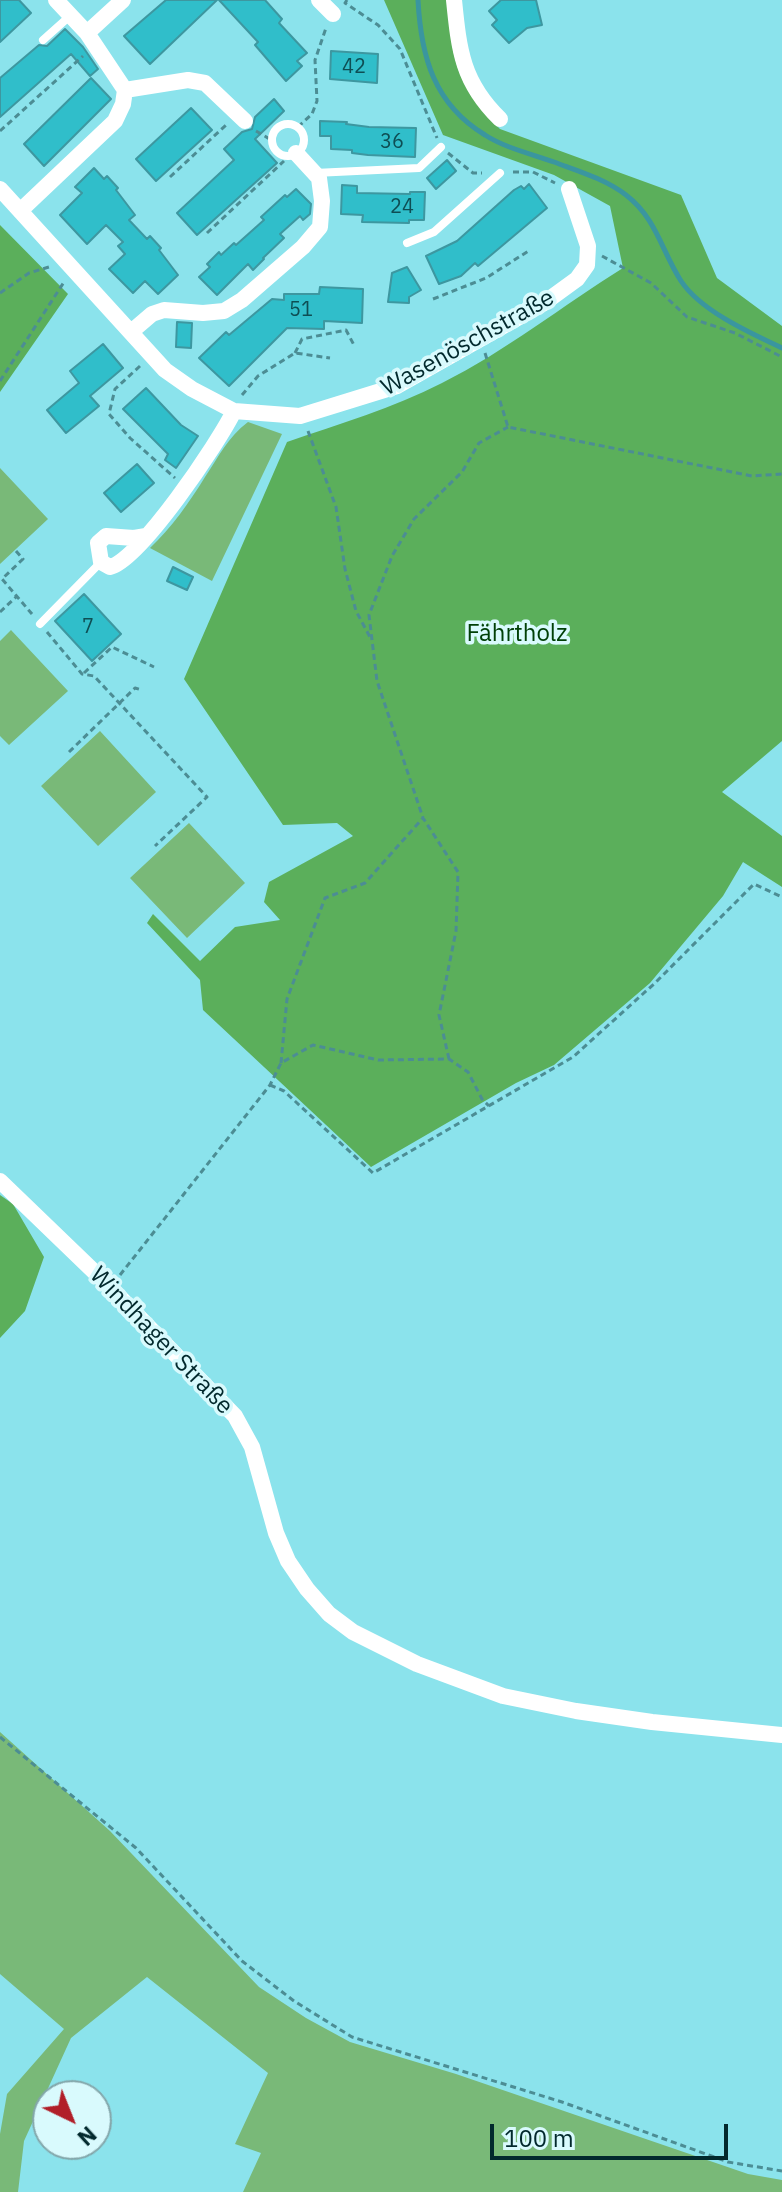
<!DOCTYPE html>
<meta charset="utf-8">
<style>
body{margin:0}
#map{position:relative;width:782px;height:2192px;overflow:hidden;background:#8be3ec;font-family:"IBM Plex Sans",sans-serif}
canvas{display:block}
.north{position:absolute;left:32px;top:2080px;width:80px;height:80px;box-sizing:border-box;background:#d9fafd;border:2px solid #83a6aa;border-radius:50%;rotate:137deg;font-size:22px;font-weight:700;line-height:32px;text-align:center;color:#02292d}
.north::after{content:'';display:block;margin:auto;width:28px;height:36px;background:#b11f29;clip-path:polygon(50% 0,100% 100%,50% 72%,0 100%)}
.scale{position:absolute;left:490px;top:2124px;width:238px;height:36px;box-sizing:border-box;border:4px solid #02292d;border-top:0;padding-left:10px;font-size:24px;line-height:28px;white-space:nowrap;color:#02292d;-webkit-text-stroke:6px #d9fafd;paint-order:stroke}
</style>
<div id="map">
<canvas width="782" height="2192"></canvas>
<div class="north">N</div>
<div class="scale">100 m</div>
</div>
<script>
const c = document.querySelector('canvas').getContext('2d');
c.lineJoin = 'round';
function fill(path, color) {
  c.fillStyle = color;
  c.fill(path, 'evenodd');
}
function trace(path, color, width, dash) {
  c.strokeStyle = color;
  c.lineWidth = width;
  c.lineCap = dash ? 'butt' : 'round';
  c.setLineDash(dash || []);
  c.stroke(path);
}
function label(font, color, halo, rows, align = 'center') {
  c.font = font + ' "IBM Plex Sans",sans-serif';
  c.lineWidth = 7;
  c.setLineDash([]);
  c.textBaseline = 'middle';
  c.strokeStyle = halo;
  c.fillStyle = color;
  for (const [text, x, y, turn = 0] of rows) {
    c.save();
    c.translate(x, y);
    c.rotate((+turn || 0) * Math.PI / 180);
    c.textAlign = isNaN(turn) ? turn : align;
    if (halo) c.strokeText(text, 0, 0);
    c.fillText(text, 0, 0);
    c.restore();
  }
}
fill(new Path2D(`
 M248 422 282 434 212 581 150 548C172 527 189 503 205 477 219 456 228 437 248 422Z
 M0 468 48 519 0 564Z
 M11 630 68 691 9 745 0 736V641Z
 M100 731 156 792 98 846 41 786Z
 M189 823 245 883 187 938 130 878Z
 M0 1732 110 1831 259 1987 306 2018 350 2042 456 2074 748 2174 782 2180V2192H243L261 2153 235 2144 268 2073 147 1977 71 2038 24 2141 18 2192H0V2134L7 2094 64 2029 0 1974Z`), '#79b978');
fill(new Path2D(`
 M384 0H448C451 59 457 87 500 129L681 195 717 278 782 326V741L722 792 782 836V887L743 862 723 896 650 983 554 1065 516 1083 371 1167 203 1010 200 980 147 923 153 914 200 961 235 927 280 920 264 902 269 882 353 836 337 823 283 825 184 679 287 442C339 424 393 408 442 383 506 351 562 306 623 268L610 206 554 175 443 135Z
 M0 225 68 294 0 392Z
 M0 1195 13 1204 44 1257 25 1311 0 1338Z`), '#5baf5b');
trace(new Path2D(`
 M418 0C421 57 434 104 485 135 505 148 532 154 554 162 578 171 605 179 626 195 657 219 661 250 681 281 701 311 750 333 782 348`), '#3a969f', 5);
const building = new Path2D(`
 M0 0H19L31 13 0 42Z
 M166 0H217L150 64 124 36Z
 M219 0H265L282 19 279 23 307 53 297 61 302 66 286 81 255 45 258 42Z
 M501 0H536L542 25 527 28 509 43 492 25 497 20 489 11Z
 M65 29 83 47 98 69 90 76 71 54 0 117V78L39 45 47 46Z
 M331 51 378 54 377 83 330 79Z
 M91 78 111 99 44 166 24 144Z
 M274 99 284 111 255 139 277 163 197 235 177 213 234 160 224 149 242 132 252 129 255 117Z
 M191 108 212 130 156 181 136 159Z
 M320 121 347 122 346 124 369 127 416 128 415 157 368 155 352 153V150L331 149V136H320Z
 M447 160 456 171 436 189 427 178Z
 M94 168 104 179 107 176 118 188 116 190 135 215 129 220 147 239 150 236 161 248 159 250 178 275 158 294 145 281 133 293 109 269 125 254 118 246 123 242 106 225 87 244 60 215 82 193 75 187Z
 M529 184 547 208 478 266 475 263 461 276 439 284 426 256 457 241 514 190 521 186 524 189Z
 M342 185 357 186V193L410 194V192H425L424 220H409V223L362 222 363 215 341 214Z
 M296 189 311 204 310 214 303 220 300 216 280 234 284 238 263 258 264 259 253 270 248 264 217 295 199 277 210 267 207 264 219 252 221 255 234 243 236 245 264 220 261 217 285 195 287 197Z
 M407 267 421 290 409 297V303L388 302 392 273Z
 M320 287 363 289 362 323 324 321V329L287 328 229 386 199 358 226 332 229 335 272 299 284 300V294H319Z
 M177 322 192 323 191 348 176 347Z
 M103 344 123 368 90 396 99 406 66 433 47 410 79 383 70 371Z
 M146 388 181 425 198 436 176 468 165 460 168 454 123 409Z
 M137 464 154 483 121 512 104 493Z
 M173 567 193 577 187 590 167 581Z
 M84 594 121 634 92 661 55 621Z`);
fill(building, '#30beca');
trace(building, '#3d97a0', 2);
trace(new Path2D(`
 M347 0 345 3 378 25 400 49 437 138
 M298 127 312 114 317 101 315 60 326 28
 M0 131 83 56
 M256 131 273 141
 M448 153 473 173H482
 M513 172H533L555 183
 M170 177 226 125
 M207 233 284 161
 M602 256 651 283 687 317 735 333 782 357
 M0 293 29 273 49 267
 M433 299 486 278 530 250
 M295 353 302 339 346 330 355 347
 M485 353 508 427 752 476 782 474
 M140 366 115 389 109 414 130 438 175 478
 M0 381 64 282
 M242 395 258 376 295 353 330 358
 M308 431 336 507 345 569 356 611 370 637
 M16 551 23 559 2 579 32 614
 M0 612 17 596
 M47 632 82 674 94 676 207 797 155 846
 M84 673 112 647 154 667
 M69 752 135 688 142 690
 M449 1059 439 1015 456 931 458 872 423 818 377 681 369 615 392 556 414 519 462 472 479 443 508 427
 M281 1063 287 999 325 898 365 883 422 819
 M270 1085 284 1091 373 1173 573 1057 655 983 754 884 782 897
 M120 1275 270 1085 281 1063 313 1045 378 1060 449 1059 468 1072 482 1099 489 1106
 M0 1737 136 1848 242 1961 294 2001 352 2037 562 2102 728 2162 782 2171`), '#4c8d94', 3, [6, 4]);
trace(new Path2D(`
 M43 40 71 15
 M272 140a16 16 0 1 1 32 0a16 16 0 1 1-32 0Z
 M315 173 419 168 441 147
 M407 243 434 232 500 173
 M40 624 101 562`), '#fff', 8);
trace(new Path2D(`
 M319 0 333 14
 M454 0C459 50 462 82 500 119
 M87 33 123 0
 M125 90 188 80 205 83 245 121
 M0 189 165 370 192 389 234 411 300 416 397 386 544 303 577 279 587 265 588 246 569 189
 M20 211 115 121 123 104 125 90 87 33 56 0
 M131 332 152 314 164 310 203 313 224 311 242 300 303 247 320 227 322 201 319 178 296 153
 M146 536 134 538 106 536 98 543 101 562 110 567C140 560 219 442 234 411
 M0 1181 110 1287 235 1416 252 1447 276 1533 288 1561 307 1589 329 1614 353 1632 417 1664 503 1696 576 1711 652 1722 782 1735`), '#fff', 16);
label('20px', '#0e4e54', null, [
 ["42",354,67],
 ["36",392,142],
 ["24",402,207],
 ["51",301,310],
 ["7",88,627]
]);
label('24px', '#02292d', '#d9fafd', [
 ["Wasenöschstraße",468,343,-29],
 ["Windhager Straße",161,1341,46]
]);
label('24px', '#014007', '#d9fafd', [
 ["Fährtholz",517,634]
]);
</script>
